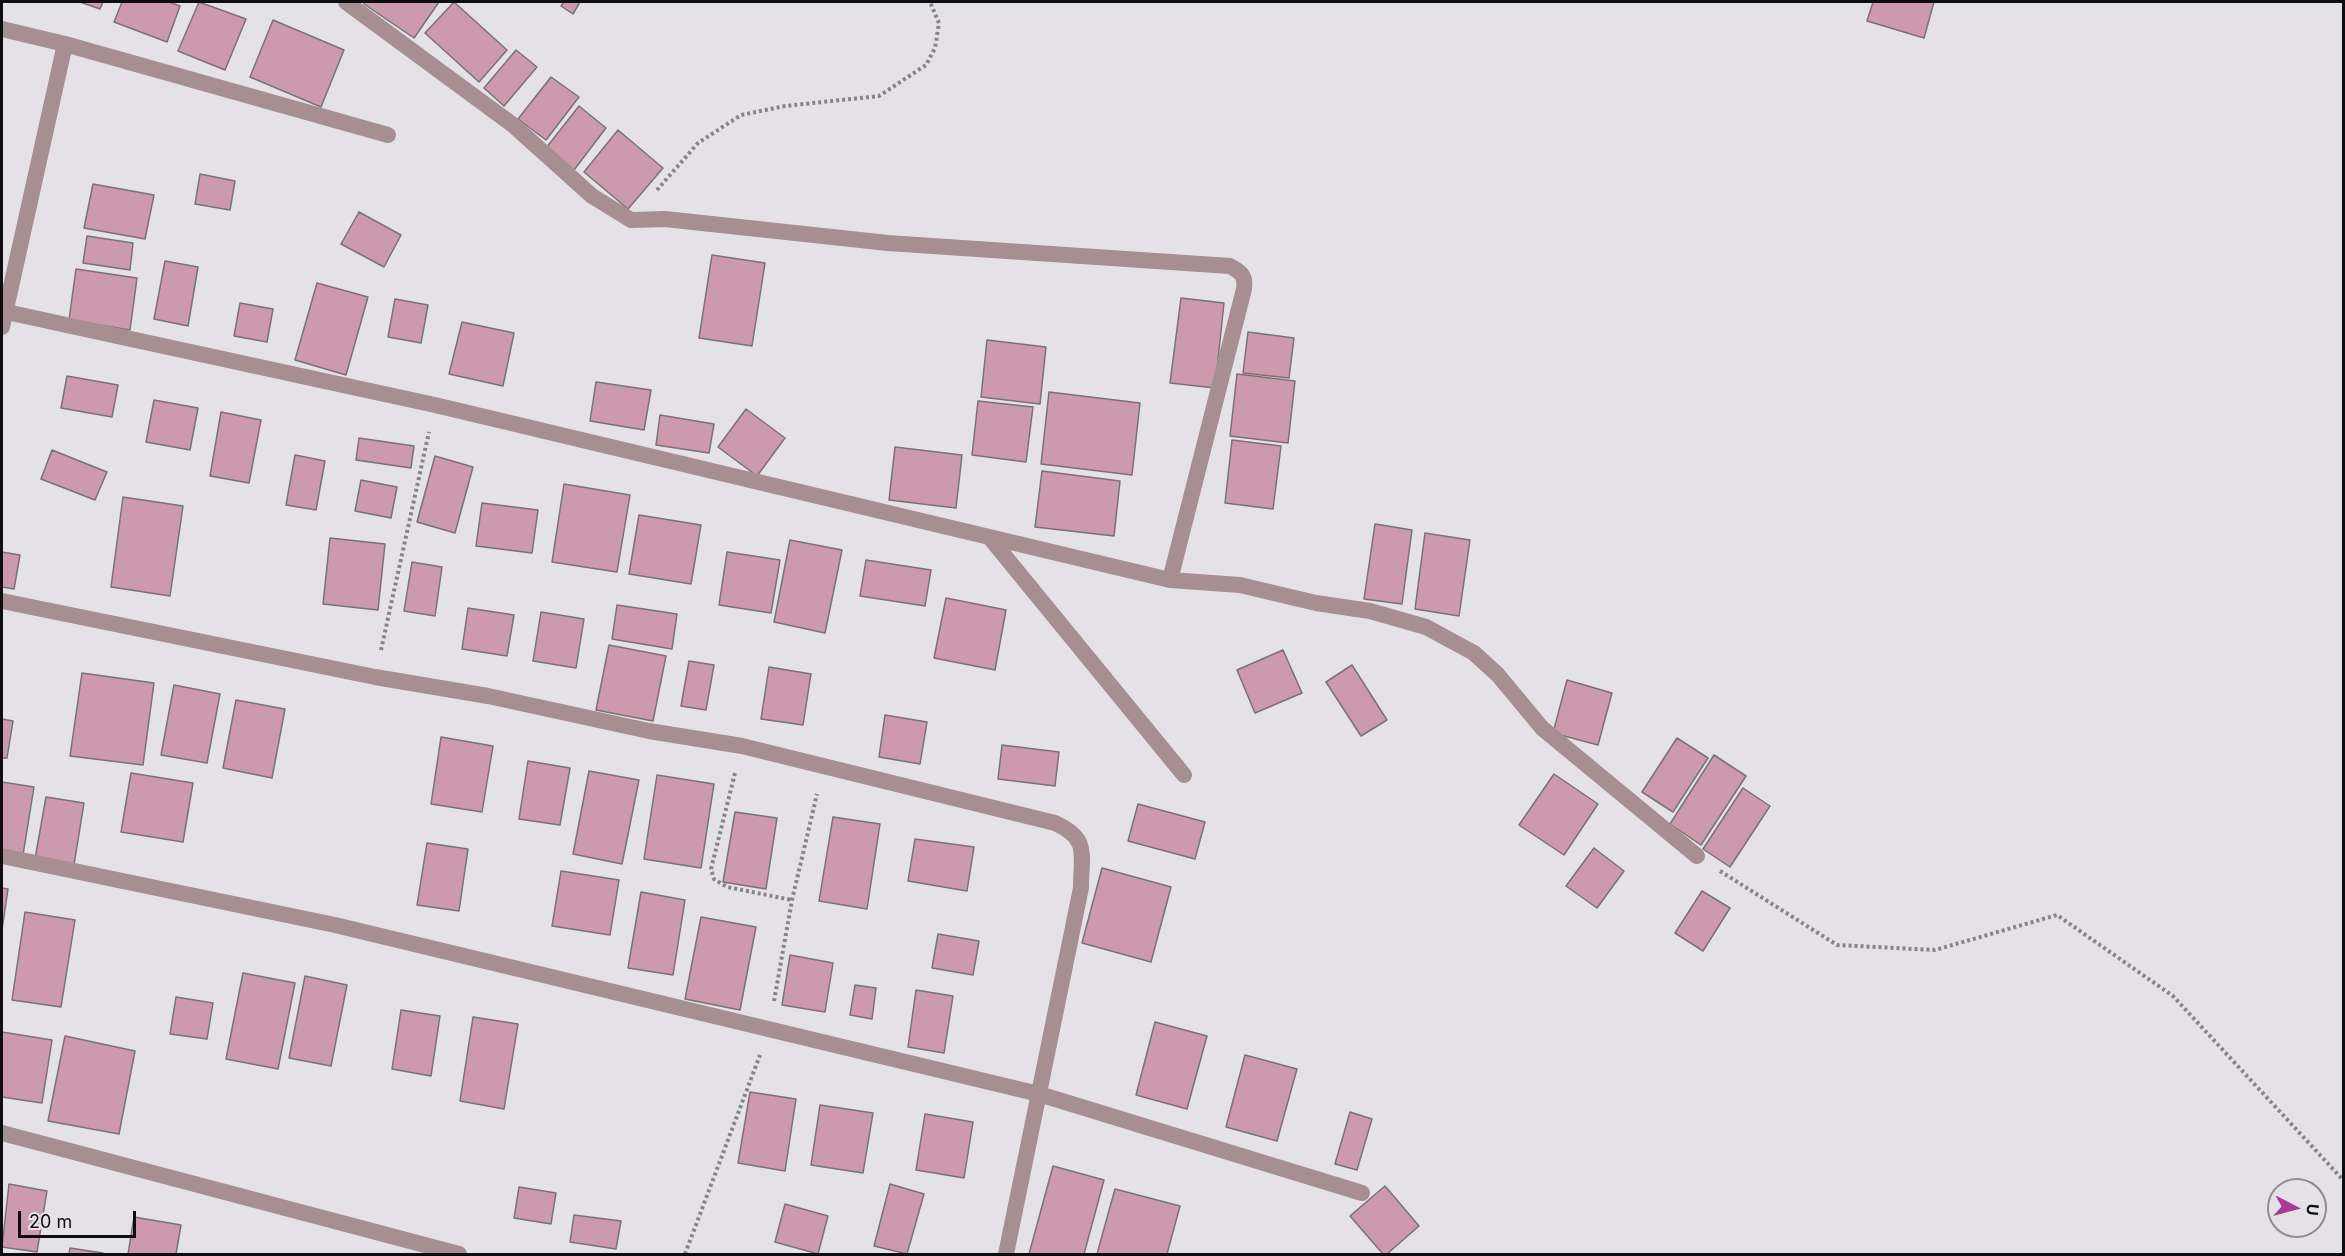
<!DOCTYPE html>
<style>
body{margin:0}
#map{position:relative;width:2345px;height:1256px;overflow:hidden;background:#e5e2e7;font-family:Inter,sans-serif}
canvas{display:block}
.frame{position:absolute;inset:0;border:3px solid #0e0d0f;pointer-events:none}
.north{position:absolute;left:2267px;top:1178px;width:60px;height:60px;box-sizing:border-box;background:#e5e2e7;border:2px solid #8f8d91;border-radius:50%;rotate:96deg;font-size:16px;font-weight:700;line-height:24px;text-align:center;color:#0e0d0f}
.north::after{content:'';display:block;margin:auto;width:21px;height:27px;background:#a83b9a;clip-path:polygon(50% 0,100% 100%,50% 72%,0 100%)}
.scale{position:absolute;left:18px;top:1211px;width:118px;height:27px;box-sizing:border-box;border:3px solid #0e0d0f;border-top:0;padding-left:8px;font-size:18px;line-height:21px;white-space:nowrap;color:#0e0d0f;-webkit-text-stroke:4px #e5e2e7;paint-order:stroke}
</style>
<div id="map">
<canvas width="2345" height="1256"></canvas>
<div class="frame"></div>
<div class="north">U</div>
<div class="scale">20 m</div>
</div>
<script>
const c = document.querySelector('canvas').getContext('2d');
c.lineJoin = 'round';
function fill(path, color) {
  c.fillStyle = color;
  c.fill(path, 'evenodd');
}
function trace(path, color, width, dash) {
  c.strokeStyle = color;
  c.lineWidth = width;
  c.lineCap = dash ? 'butt' : 'round';
  c.setLineDash(dash || []);
  c.stroke(path);
}
const building = new Path2D(`
 M80 2H103L100 9Z
 M122 2H169L180 6 167 42 114 22Z
 M199 2 246 19 225 70 178 51Z
 M365 2H439L414 38 364 4Z
 M454 2 507 50 479 82 425 33Z
 M564 2H580L573 14 561 6Z
 M1873 2H1934L1924 38 1867 21Z
 M273 20 344 50 321 107 250 77Z
 M516 50 537 67 504 106 484 88Z
 M551 77 579 97 546 140 518 119Z
 M579 106 606 128 574 170 546 148Z
 M618 130 663 168 628 209 584 172Z
 M200 174 235 181 230 210 195 204Z
 M93 184 154 195 145 239 84 228Z
 M359 212 401 235 384 267 341 244Z
 M87 236 133 243 130 270 83 263Z
 M712 255 765 263 752 346 699 338Z
 M165 261 198 267 188 326 154 319Z
 M76 269 137 278 130 330 69 320Z
 M317 283 368 297 346 375 295 360Z
 M1181 298 1224 303 1215 388 1170 383Z
 M395 299 428 305 421 343 388 337Z
 M240 303 273 309 267 342 234 336Z
 M462 322 514 333 503 386 449 374Z
 M1248 332 1294 338 1289 378 1243 373Z
 M987 340 1046 347 1040 404 981 397Z
 M1237 374 1295 381 1288 443 1230 436Z
 M67 376 118 385 112 417 61 408Z
 M596 382 651 390 644 430 590 421Z
 M1049 392 1140 403 1132 475 1041 464Z
 M154 400 198 408 190 450 146 442Z
 M978 401 1033 407 1026 462 972 455Z
 M746 409 785 438 757 476 718 447Z
 M221 412 261 420 249 483 210 476Z
 M660 415 714 424 709 453 656 445Z
 M359 438 414 446 411 468 356 460Z
 M1232 440 1281 446 1273 509 1225 503Z
 M895 447 962 455 956 508 889 500Z
 M52 450 107 472 95 500 41 479Z
 M295 455 325 461 316 510 286 505Z
 M435 456 473 467 455 533 417 522Z
 M1042 471 1120 481 1114 536 1035 527Z
 M361 480 397 487 391 518 355 511Z
 M564 484 630 495 617 572 552 562Z
 M123 497 183 506 170 596 111 587Z
 M482 503 538 510 532 553 476 546Z
 M639 515 701 525 691 584 629 574Z
 M1375 524 1412 530 1402 604 1364 599Z
 M1425 533 1470 540 1459 616 1415 609Z
 M330 538 385 544 378 610 323 604Z
 M790 540 842 550 825 633 774 622Z
 M2 552 20 555 14 589 2 587Z
 M727 552 780 560 771 613 719 605Z
 M866 560 931 570 925 606 860 596Z
 M412 562 442 567 435 616 404 611Z
 M946 598 1006 610 995 670 934 658Z
 M617 605 677 614 672 649 612 639Z
 M468 608 514 615 507 656 462 649Z
 M541 612 584 619 576 668 533 661Z
 M609 645 666 656 653 721 596 710Z
 M1283 650 1302 693 1255 713 1237 670Z
 M689 661 714 665 706 710 681 706Z
 M1352 665 1387 720 1361 736 1326 682Z
 M769 667 811 674 803 725 761 719Z
 M82 673 154 683 143 765 70 756Z
 M1567 680 1612 693 1598 745 1553 733Z
 M174 685 220 694 207 763 161 755Z
 M236 700 285 709 272 778 223 768Z
 M885 715 927 722 920 764 879 757Z
 M2 719 13 721 7 758H2Z
 M441 737 493 746 482 812 431 804Z
 M1677 738 1708 758 1673 812 1642 792Z
 M1002 745 1059 752 1055 786 998 779Z
 M1714 755 1746 776 1701 845 1670 824Z
 M528 761 570 768 560 825 519 819Z
 M589 771 639 780 622 864 573 854Z
 M131 773 193 783 183 842 121 832Z
 M1554 774 1598 804 1564 855 1519 825Z
 M657 775 714 784 701 868 644 859Z
 M2 782 34 787 23 855 2 852Z
 M1743 788 1770 806 1730 867 1703 849Z
 M46 797 84 803 74 865 35 859Z
 M1138 804 1205 822 1195 859 1128 841Z
 M735 812 777 818 766 889 723 882Z
 M833 817 880 824 867 909 819 901Z
 M915 839 974 847 967 891 908 881Z
 M427 843 468 849 459 911 417 905Z
 M1594 848 1624 871 1597 908 1566 886Z
 M1102 868 1171 887 1151 962 1082 943Z
 M561 871 619 880 610 935 552 926Z
 M2 888 8 889 2 930Z
 M1702 891 1730 908 1703 951 1675 933Z
 M641 892 685 900 673 975 628 968Z
 M25 912 75 920 61 1007 12 1000Z
 M701 917 756 927 740 1010 685 999Z
 M938 934 979 941 973 975 932 968Z
 M790 955 833 963 825 1012 782 1005Z
 M243 973 295 983 278 1069 226 1059Z
 M305 976 347 985 331 1066 289 1058Z
 M855 985 876 988 872 1019 850 1015Z
 M916 990 953 996 944 1053 908 1047Z
 M176 997 213 1003 207 1039 170 1034Z
 M401 1010 440 1016 431 1076 392 1069Z
 M473 1017 518 1024 504 1109 460 1101Z
 M1155 1022 1207 1036 1187 1109 1136 1095Z
 M2 1032 52 1040 42 1103 2 1097Z
 M65 1036 135 1051 119 1134 48 1121Z
 M1245 1055 1297 1069 1277 1141 1226 1127Z
 M750 1092 796 1099 785 1171 738 1163Z
 M820 1105 873 1113 863 1173 811 1165Z
 M1350 1112 1372 1119 1357 1170 1335 1164Z
 M925 1114 973 1122 964 1178 916 1170Z
 M1053 1166 1104 1180 1084 1254H1029Z
 M9 1184 47 1191 37 1252 2 1247Z
 M890 1184 924 1194 907 1254 874 1246Z
 M1385 1186 1419 1226 1387 1254H1383L1350 1216Z
 M519 1187 556 1193 551 1224 514 1218Z
 M1115 1189 1180 1206 1167 1254H1097Z
 M785 1204 828 1216 818 1254 775 1242Z
 M574 1215 621 1221 616 1249 570 1242Z
 M134 1217 181 1225 176 1254H128Z
 M70 1248 103 1253V1254H69Z`);
fill(building, '#cd99ad');
trace(building, '#787274', 1.5);
trace(new Path2D(`
 M657 190 698 143 741 115 785 106 879 96 926 65 935 48 939 23 930 2
 M381 650 429 432
 M735 773 711 869 714 879 727 887 792 900
 M1720 871 1837 945 1935 950 2057 915 2173 996 2344 1181
 M774 1001 792 900 817 794
 M685 1254 760 1055`), '#868487', 4, [3, 3]);
trace(new Path2D(`
 M346 2 513 125 592 196 631 220 665 219 888 243 1230 266C1241 272 1246 276 1244 289L1170 580
 M2 29 65 44 388 135
 M2 311 435 405 1170 580 1240 585 1316 603 1370 611 1426 627 1474 653 1498 675 1542 728 1697 856
 M2 327 65 44
 M990 538 1184 775
 M2 601 375 677 488 696 649 731 742 746 1055 823C1090 839 1081 854 1081 888L1006 1254
 M2 856 335 925 1039 1094 1362 1193
 M2 1133 459 1254`), '#a78e92', 16);
</script>
